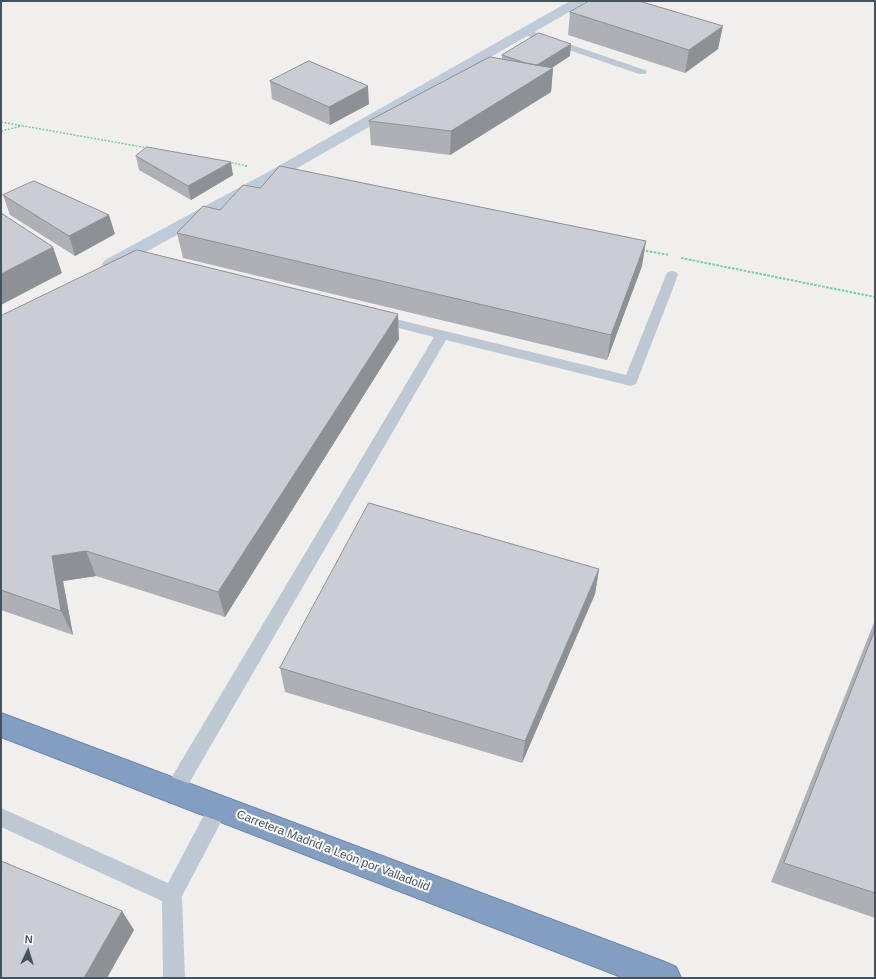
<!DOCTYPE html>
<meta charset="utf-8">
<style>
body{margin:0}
#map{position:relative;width:876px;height:979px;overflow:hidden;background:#f1eeee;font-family:Arial,sans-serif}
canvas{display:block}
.frame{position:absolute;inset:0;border:2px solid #45515d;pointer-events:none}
.north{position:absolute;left:8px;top:931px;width:40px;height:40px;-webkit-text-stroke:3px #fff;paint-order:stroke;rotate:4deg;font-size:11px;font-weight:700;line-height:16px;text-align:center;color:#45515d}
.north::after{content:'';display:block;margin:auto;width:14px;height:18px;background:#45515d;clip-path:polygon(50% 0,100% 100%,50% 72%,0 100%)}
</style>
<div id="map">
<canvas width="876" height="979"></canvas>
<div class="frame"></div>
<div class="north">N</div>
</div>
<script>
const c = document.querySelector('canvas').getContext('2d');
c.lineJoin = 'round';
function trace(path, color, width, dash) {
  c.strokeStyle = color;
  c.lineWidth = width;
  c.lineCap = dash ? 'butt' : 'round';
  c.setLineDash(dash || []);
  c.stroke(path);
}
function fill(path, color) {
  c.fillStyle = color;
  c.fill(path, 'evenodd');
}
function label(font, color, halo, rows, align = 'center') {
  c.font = font + ' Arial,sans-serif';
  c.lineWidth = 4;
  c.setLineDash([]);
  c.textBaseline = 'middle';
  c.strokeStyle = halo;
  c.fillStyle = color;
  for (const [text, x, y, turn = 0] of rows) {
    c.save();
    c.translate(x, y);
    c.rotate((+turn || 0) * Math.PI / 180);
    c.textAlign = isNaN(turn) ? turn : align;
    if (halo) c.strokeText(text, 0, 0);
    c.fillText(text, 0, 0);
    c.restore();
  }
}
const highway = new Path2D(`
 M1 713 665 962 676 967 681 978H624L1 737Z`);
trace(highway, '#6e89ad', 2);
trace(new Path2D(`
 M1 122 148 148
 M1 131 22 126
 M228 162 247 166`), '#6fd2a6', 1.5, [2, 1.5]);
trace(new Path2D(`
 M245 166H247
 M642 250 669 255
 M681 258 875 297`), '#6fd2a6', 2, [2.5, 1.5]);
fill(new Path2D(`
 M525 29 645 70 647 72 645 74H639L522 34 521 32 522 30Z
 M672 271 676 272 678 275 636 384 631 386 446 340 181 797 174 800 167 797 164 791 167 785 434 337 375 322 373 319 375 316 379 315 626 375 666 275 668 272Z
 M219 798 226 800 229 807 182 896 185 978H163L162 901 1 827V808L168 883 212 800Z`), '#bec8d2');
fill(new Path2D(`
 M570 1H585L583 4 280 178 117 268 111 269 105 268 102 264 105 260 268 172Z`), '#c0cbd9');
fill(highway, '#839ec1');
fill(new Path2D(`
 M570 12 718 49 685 73 568 35Z
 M502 55 570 56 552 68H553L551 92 450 155 371 145 369 121 502 59Z
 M270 81 369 104 330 125 272 99Z
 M136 156 233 175 191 200 139 170Z
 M3 195 115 234 75 256 10 215Z
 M220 210 642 266 607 360 183 258 177 233Z
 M1 316 399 339 225 617 96 576 63 581 73 635 1 610Z
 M599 569 595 594 522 763 285 692 280 668Z
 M875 620V918L771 882Z`), '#aeb0b6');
fill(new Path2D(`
 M723 26 718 49 685 73 689 50Z
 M571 44 570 56 534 79 535 66Z
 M553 68 551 92 450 155 451 131Z
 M368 86 369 104 330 125 329 107Z
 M231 162 233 175 191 200 188 186Z
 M109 215 115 234 75 256 69 236Z
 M646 241 642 266 607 360 611 335Z
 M53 247 62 273 1 305V274Z
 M398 314 399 339 225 617 218 592Z
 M86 551 96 576 63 581 73 635 61 611 52 556Z
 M599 569 595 594 522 763 525 741Z
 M122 911 134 930 107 978H84Z`), '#8d9094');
const building = new Path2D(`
 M589 1H639L723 26 689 50 570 12Z
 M539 33 571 44 537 65 526 63 502 55Z
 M490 57 553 68 451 131 369 121Z
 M309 61 368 86 329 107 270 81Z
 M147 147 231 162 188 186 136 156Z
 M280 166 646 241 611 335 177 233 203 206 220 210 243 185 260 188Z
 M34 181 109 215 69 236 3 195Z
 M1 213 53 247 1 274Z
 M137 250 398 314 218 592 86 551 52 556 61 611 1 590V316Z
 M369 503 599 569 525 741 280 668Z
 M875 630V893L784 863Z
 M1 861 122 911 84 978H1Z`);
fill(building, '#cacdd4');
trace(building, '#8d9094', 1);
label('12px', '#45515d', '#fff', [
 ["Carretera Madrid a León por Valladolid",333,851,21]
]);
</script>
